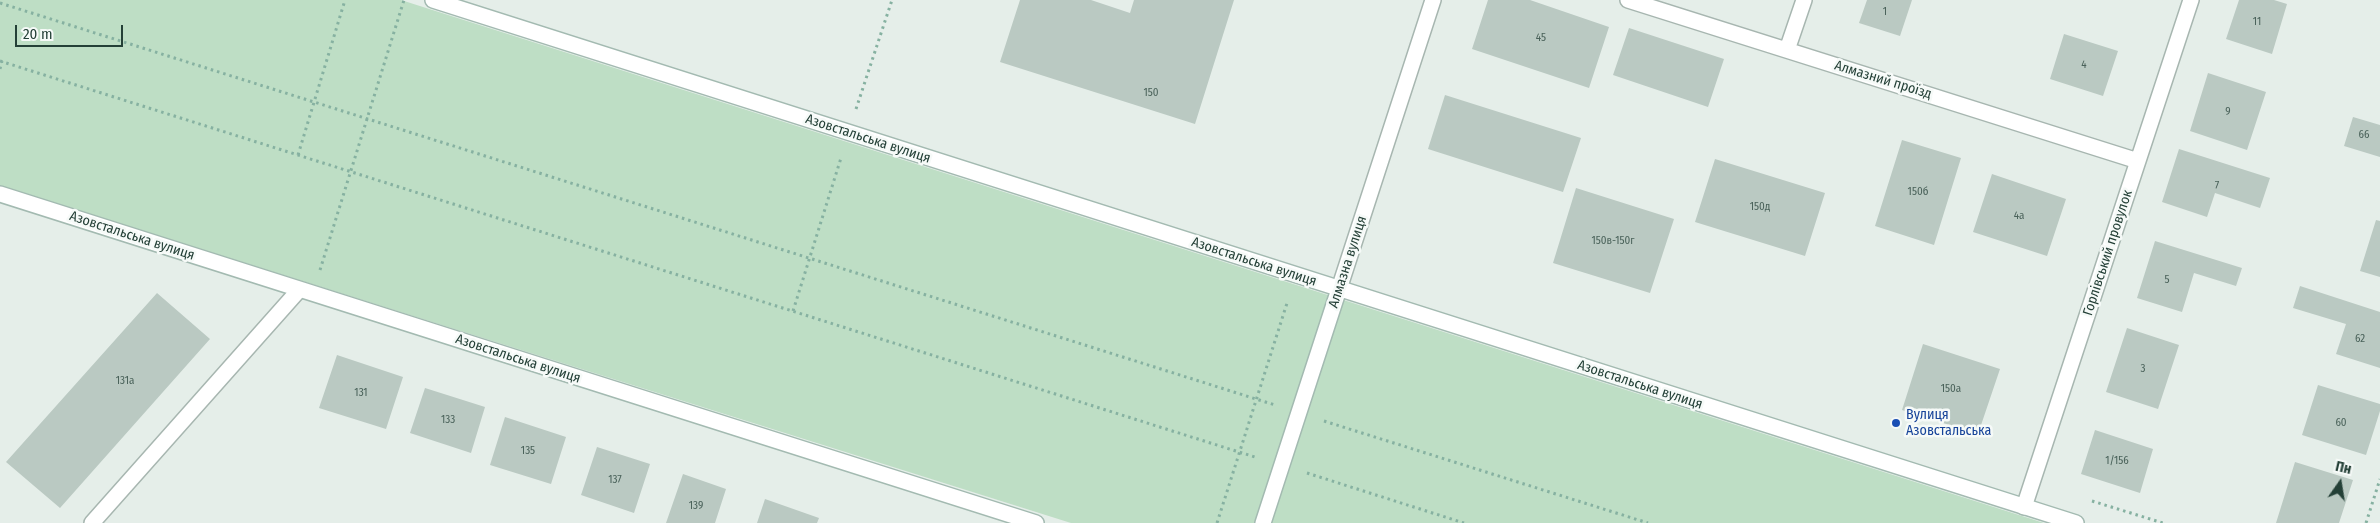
<!DOCTYPE html>
<meta charset="utf-8">
<style>
body{margin:0}
#map{position:relative;width:2380px;height:523px;overflow:hidden;background:#e5eee9;font-family:"Fira Sans Condensed",sans-serif}
canvas{display:block}
.north{position:absolute;left:2315px;top:458px;width:50px;height:50px;-webkit-text-stroke:4px #f6faf8;paint-order:stroke;rotate:13deg;font-size:14px;font-weight:700;line-height:20px;text-align:center;color:#244037}
.north::after{content:'';display:block;margin:auto;width:18px;height:22px;background:#244037;clip-path:polygon(50% 0,100% 100%,50% 72%,0 100%)}
.scale{position:absolute;left:15px;top:25px;width:108px;height:22px;box-sizing:border-box;border:2px solid #244037;border-top:0;padding-left:6px;font-size:15px;line-height:18px;white-space:nowrap;color:#244037;-webkit-text-stroke:4px #f6faf8;paint-order:stroke}
</style>
<div id="map">
<canvas width="2380" height="523"></canvas>
<div class="north">Пн</div>
<div class="scale">20 m</div>
</div>
<script>
const c = document.querySelector('canvas').getContext('2d');
c.lineJoin = 'round';
function fill(path, color) {
  c.fillStyle = color;
  c.fill(path, 'evenodd');
}
function trace(path, color, width, dash) {
  c.strokeStyle = color;
  c.lineWidth = width;
  c.lineCap = dash ? 'butt' : 'round';
  c.setLineDash(dash || []);
  c.stroke(path);
}
function label(font, color, halo, rows, align = 'center') {
  c.font = font + ' "Fira Sans Condensed",sans-serif';
  c.lineWidth = 5;
  c.setLineDash([]);
  c.textBaseline = 'middle';
  c.strokeStyle = halo;
  c.fillStyle = color;
  for (const [text, x, y, turn = 0] of rows) {
    c.save();
    c.translate(x, y);
    c.rotate((+turn || 0) * Math.PI / 180);
    c.textAlign = isNaN(turn) ? turn : align;
    if (halo) c.strokeText(text, 0, 0);
    c.fillText(text, 0, 0);
    c.restore();
  }
}
fill(new Path2D(`
 M0 0H401L2044 523H1071L0 186Z`), '#bedec5');
fill(new Path2D(`
 M1020 0H1091L1130 13 1134 0H1234L1195 124 1000 62Z
 M1488 0H1530L1609 27 1589 88 1472 49Z
 M1867 0H1912L1900 36 1859 23Z
 M2239 0H2274L2287 4 2272 54 2226 39Z
 M1629 28 1724 59 1708 107 1613 75Z
 M2064 34 2118 51 2103 96 2050 79Z
 M2208 73 2266 92 2247 150 2190 131Z
 M1445 95 1581 138 1563 192 1428 149Z
 M2353 117 2380 125V157L2344 146Z
 M1902 140 1961 158 1934 245 1875 226Z
 M2179 149 2270 178 2260 208 2215 193 2207 217 2162 202Z
 M1715 159 1825 193 1805 256 1695 222Z
 M1992 174 2066 199 2047 256 1973 232Z
 M1576 188 1674 219 1650 293 1553 263Z
 M2376 220 2380 221V277L2360 271Z
 M2155 241 2242 268 2236 286 2194 273 2182 312 2137 298Z
 M2300 286 2380 312V368L2336 354 2346 324 2293 308Z
 M157 293 210 339 60 508 6 462Z
 M2127 328 2179 345 2158 409 2106 392Z
 M1923 344 2000 369 1978 434 1902 410Z
 M337 355 403 377 386 429 319 408Z
 M2318 385 2380 404V411L2366 455 2302 435Z
 M425 388 485 407 471 453 410 433Z
 M505 417 566 437 551 484 490 465Z
 M2095 430 2153 449 2140 493 2081 474Z
 M597 447 650 464 634 513 581 495Z
 M2295 462 2353 480 2339 523H2276Z
 M683 474 726 489 715 523H666Z
 M765 499 819 518 817 523H757Z`), '#bac9c2');
const lane = new Path2D(`
 M92 523 299 290`);
const street = new Path2D(`
 M1628 0 2138 161
 M1787 50 1804 0
 M1339 289 1433 0
 M2024 507 2191 0`);
const secondary = new Path2D(`
 M433 0 2076 523
 M0 194 1036 523
 M1263 523 1339 289`);
trace(lane, '#a7b6b0', 18);
trace(street, '#a7b6b0', 18);
trace(secondary, '#a3bab1', 18);
trace(new Path2D(`
 M0 3 1275 405
 M0 61 1258 458
 M0 69 2 61
 M856 109 892 0
 M298 155 345 0
 M320 270 404 0
 M793 311 841 158
 M1324 421 1648 523
 M1307 473 1464 523
 M2092 501 2163 523
 M1217 523 1288 300
 M2366 523 2380 479`), '#86b1a1', 3, [2.5, 4]);
trace(lane, '#fff', 15);
trace(street, '#fff', 15);
trace(secondary, '#fff', 15);
for (const [x, y, r, color] of [
 [1896,423,5,"#1a4fb4"]
]) {
  const dot = new Path2D();
  dot.arc(x, y, r, 0, 2 * Math.PI);
  c.fillStyle = color;
  c.fill(dot);
  trace(dot, '#f6faf8', 2);
}
label('11px', '#4a625a', null, [
 ["1",1885,12],
 ["11",2257,22],
 ["45",1541,38],
 ["4",2084,65],
 ["150",1151,93],
 ["9",2228,112],
 ["66",2364,135],
 ["7",2217,186],
 ["150б",1918,192],
 ["150д",1760,207],
 ["4а",2019,216],
 ["150в-150г",1613,241],
 ["5",2167,280],
 ["62",2360,339],
 ["3",2143,369],
 ["131а",125,381],
 ["150а",1951,389],
 ["131",361,393],
 ["133",448,420],
 ["60",2341,423],
 ["135",528,451],
 ["1/156",2117,461],
 ["137",615,480],
 ["139",696,506]
]);
label('14px', '#244037', '#f6faf8', [
 ["Алмазний проїзд",1883,80,17],
 ["Азовстальська вулиця",868,139,18],
 ["Азовстальська вулиця",132,236,18],
 ["Горлівський провулок",2108,253,-72],
 ["Азовстальська вулиця",1254,262,18],
 ["Алмазна вулиця",1348,262,-72],
 ["Азовстальська вулиця",518,359,18],
 ["Азовстальська вулиця",1640,385,18]
]);
label('14px', '#164399', '#f6faf8', [
 ["Вулиця",1906,415],
 ["Азовстальська",1906,431]
], 'left');
</script>
